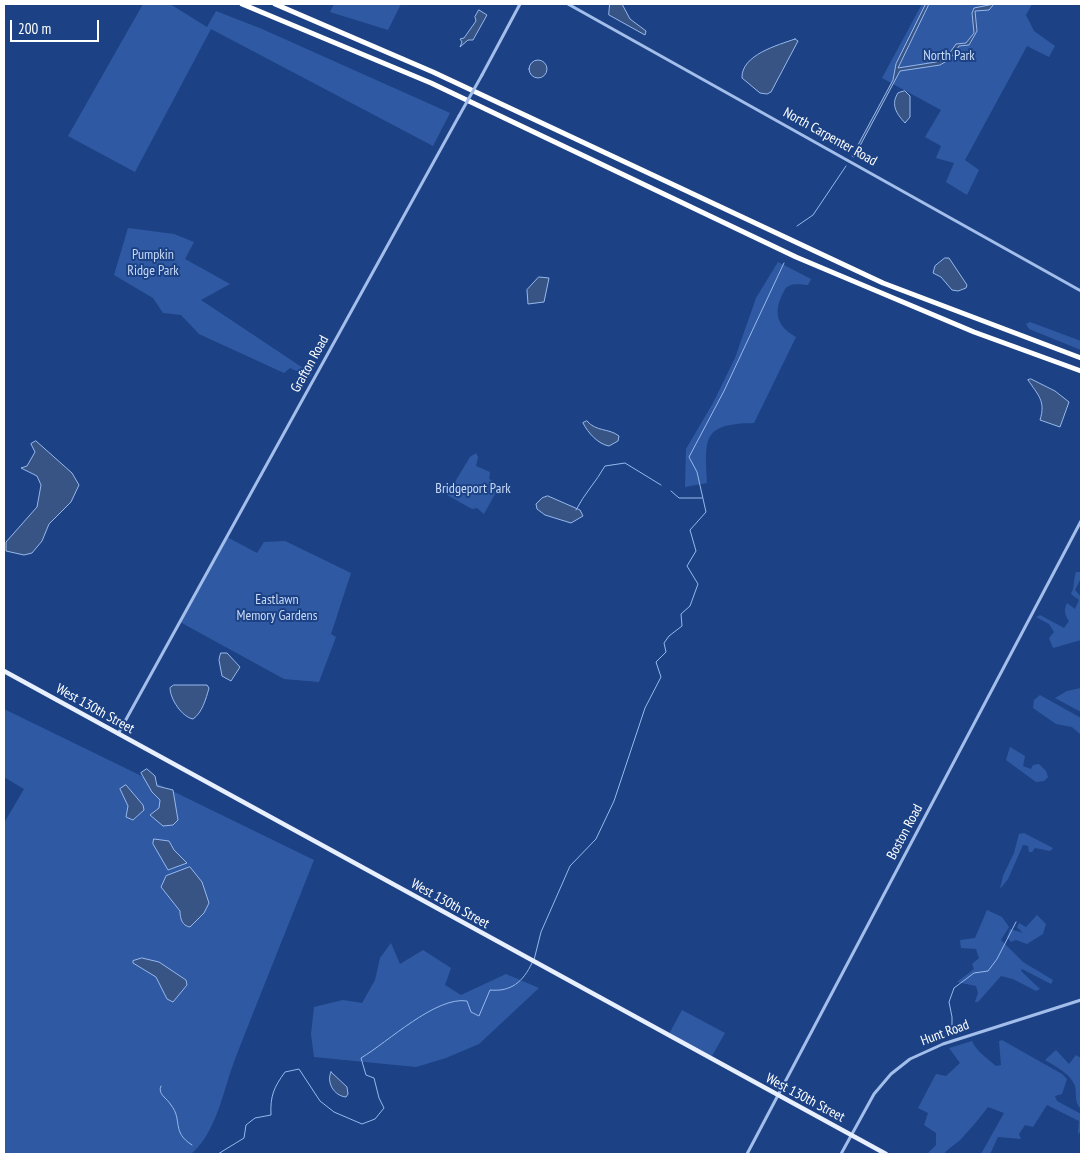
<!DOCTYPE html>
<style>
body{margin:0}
#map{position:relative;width:1085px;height:1158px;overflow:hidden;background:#1c4285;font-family:"PT Sans Narrow",sans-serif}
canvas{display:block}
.frame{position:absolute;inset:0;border:5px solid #fff;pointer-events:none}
.scale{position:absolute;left:10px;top:20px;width:89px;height:22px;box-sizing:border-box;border:2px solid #fff;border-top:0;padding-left:6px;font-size:15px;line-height:18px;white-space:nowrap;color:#fff;-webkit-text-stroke:4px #1c4285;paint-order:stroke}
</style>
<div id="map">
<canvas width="1085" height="1158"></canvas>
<div class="frame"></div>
<div class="scale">200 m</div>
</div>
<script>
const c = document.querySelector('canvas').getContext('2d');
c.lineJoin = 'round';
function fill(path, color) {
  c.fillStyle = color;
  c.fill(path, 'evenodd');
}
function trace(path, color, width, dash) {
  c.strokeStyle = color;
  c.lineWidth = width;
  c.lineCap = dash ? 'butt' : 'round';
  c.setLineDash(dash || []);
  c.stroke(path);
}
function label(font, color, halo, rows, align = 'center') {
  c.font = font + ' "PT Sans Narrow",sans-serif';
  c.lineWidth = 4;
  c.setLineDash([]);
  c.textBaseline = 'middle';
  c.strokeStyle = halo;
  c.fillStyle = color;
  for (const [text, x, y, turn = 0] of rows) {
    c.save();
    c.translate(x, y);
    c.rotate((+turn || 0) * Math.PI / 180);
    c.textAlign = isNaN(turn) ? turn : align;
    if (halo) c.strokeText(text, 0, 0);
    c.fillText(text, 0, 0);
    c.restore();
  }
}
fill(new Path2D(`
 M143 4H170L207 27 216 11 262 29 450 113 433 146 211 29 135 172 68 136Z
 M334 4H401L388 30 330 12Z
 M922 4H1032L1026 15 1034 31 1055 46 1049 57 1027 46 965 160 979 170 967 195 946 182 954 163 936 158 941 146 925 137 941 110 882 78Z
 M128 228 174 234 194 242 185 259 230 284 201 300 312 374 310 377 290 368 284 373 199 334 181 315 163 313 153 298 114 275Z
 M778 262 811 279 808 285C803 285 794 283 789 286 785 287 784 292 782 295 773 314 778 327 796 337L754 423C702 424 705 437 707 483L685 487 686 449 713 403 735 358 756 298Z
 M1030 322 1081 341V350L1029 329 1026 324Z
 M476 453 478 457 476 466 490 472 489 479 500 485 484 514 477 508 472 509 447 495 470 457Z
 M227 537 257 553 264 542 285 541 351 573 331 634 336 637 319 682 284 679 180 622Z
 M1081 564V578L1075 590 1081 597V640L1053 648 1049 638 1054 632 1049 624 1036 617 1040 615 1064 628 1069 621C1064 614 1064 610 1067 603L1075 609 1079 600 1071 594C1075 587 1073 580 1076 572H1080Z
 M1081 688V712L1055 698 1067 691Z
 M1040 695 1081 718V735L1072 727 1056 724 1033 708 1034 700Z
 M4 709 314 860C288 926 261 992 235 1059 224 1088 216 1134 191 1154H4V823L24 789 4 777Z
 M1010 747 1025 756 1023 766 1031 769 1033 765 1039 764 1046 771 1048 777 1044 781 1036 782 1006 760Z
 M1024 833 1053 848 1050 851 1035 848 1032 852H1029L1028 846 1023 845 1008 879 1000 889 1003 876 1014 853 1019 834Z
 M987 910 1002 917 1009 927 1001 940 1023 962 1053 980 1051 984 1022 969 1021 971 1040 989 1036 991 1013 979 1001 976 978 1002H975L978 993 976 986 957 982 974 969 972 964 979 958 976 949 961 948 960 940 975 938Z
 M1037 915 1046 924 1043 934 1027 944 1016 940 1011 942 1007 937 1010 929 1023 933 1017 927 1019 923 1026 927Z
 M391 943 400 964 423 950 451 968 445 985 461 995 506 974 539 988 479 1044 446 1058 416 1067 314 1057 311 1034 314 1007 343 1000 362 1003 375 980 380 958Z
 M682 1010 725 1033 712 1056 669 1034Z
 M1002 1040 1062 1074 1067 1079 1062 1094 1055 1096 1057 1101 1081 1114V1131L1078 1134 1079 1121 1047 1105 1033 1127 1025 1125 1019 1134 1021 1139 998 1137 990 1154H981L1004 1113 988 1107C980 1118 971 1128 962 1138 957 1144 949 1147 944 1154H927L936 1145V1133L924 1125 928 1113 918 1108 936 1074 946 1076 960 1063 949 1048 972 1041C976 1051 987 1058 996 1066L1001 1065 999 1041Z
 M1056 1050 1069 1064 1076 1055 1081 1058V1109C1074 1103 1077 1094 1075 1086 1071 1074 1055 1066 1045 1060Z`), '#2f5aa3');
const water = new Path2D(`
 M610 4H622L630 19 646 31 645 35 609 15Z
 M926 4H929L898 68 936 62 946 58 956 44 966 43 974 33 972 13 974 8 994 4 989 10 975 11 977 31 969 45 959 46 950 59 940 65 900 71 854 157 852 156 893 80 896 64Z
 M479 10 487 15 473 40H468L460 47 462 42 460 39 464 38 476 21 475 17Z
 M795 39 798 41 771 92 767 94 760 93 742 78C741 55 778 45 795 39Z
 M529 69a9 9 0 1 1 18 0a9 9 0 1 1-18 0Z
 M905 91 910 96V117L905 123C897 114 890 105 898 93Z
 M945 258H949L967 285 966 288 958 291 952 290 941 277 933 273 935 266Z
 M539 277 549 278 544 302 528 304 527 290Z
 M1031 379 1055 391 1069 402 1060 427 1040 420C1046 401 1038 395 1028 380Z
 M587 421C596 432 609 428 619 436L618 441 609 446C598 444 588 433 583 423Z
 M36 441 72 473 79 485 71 502 49 524 42 541 32 553 24 555 6 551V542L37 507 41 485 37 476 21 468 27 466 35 452 31 444Z
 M548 496 580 510 583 516 571 523 545 515 537 509 536 504 542 498Z
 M221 653H227L240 667 231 681 222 676 219 660Z
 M174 685H207L209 688C206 699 202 713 193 719 182 717 170 699 170 688Z
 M147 769 155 776 157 786 173 790 178 820 173 825 163 826 150 815 159 808 160 800 152 792 141 773Z
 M126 785 143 805 144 810 133 820 126 817 128 806 120 789Z
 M154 839 169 841 174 850 187 863 168 870 153 844Z
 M190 867 202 882 209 903 204 913 190 927C182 926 180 918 180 911L161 887 166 876Z
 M142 958 159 962 186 980 187 985 173 1002 167 999 156 977 133 963V961Z
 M331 1072 347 1087 348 1094 346 1097C334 1096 326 1082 331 1072Z`);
fill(water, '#385485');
trace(water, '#96b8ed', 1);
trace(new Path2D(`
 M797 226 813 215 846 166
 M671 491 679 498H702
 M576 510C584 494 596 482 605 466L625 463 661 485
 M534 960 541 932 570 866 596 839 614 801 645 708 661 677 656 662 666 652 664 643 669 636 682 626 681 614 690 606 698 584 687 566 696 551 690 530 706 512 697 472 689 457 724 391 784 263
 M952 1028V1017L949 1002 954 988 974 973 988 971 997 959 1016 922
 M161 1086C157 1094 167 1098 171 1105 183 1120 171 1132 192 1145
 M218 1154 244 1138 246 1125 255 1118 271 1115C270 1096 274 1087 285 1072L299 1069 320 1101 334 1112 362 1124 375 1119 384 1108 379 1098 374 1078 366 1075 361 1058C388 1042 436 996 467 1001L471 1012 479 1016 490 990C511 992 523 982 532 963`), '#96b8ed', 1);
trace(new Path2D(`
 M568 4 1081 291
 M482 75 520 4
 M118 734 459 116
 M747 1154 1081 521
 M841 1154 874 1094 891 1074 910 1059 943 1044 1081 1000`), '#a3beeb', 3);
trace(new Path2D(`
 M4 671 886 1154`), '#e8effe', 4.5);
trace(new Path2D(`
 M242 4 431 83 796 257 974 332 1081 371
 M275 4 433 72 883 283 1081 358`), '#fff', 5);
trace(new Path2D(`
 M459 116 482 75`), '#a3beeb', 3);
label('14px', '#c8daf8', '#1c4285', [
 ["North Park",949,56],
 ["Pumpkin",153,255],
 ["Ridge Park",153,271],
 ["Bridgeport Park",473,489],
 ["Eastlawn",277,600],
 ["Memory Gardens",277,616]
]);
label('14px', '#fff', '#1c4285', [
 ["North Carpenter Road",830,137,29],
 ["Grafton Road",310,364,-61],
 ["West 130th Street",95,709,29],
 ["Boston Road",905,832,-62],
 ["West 130th Street",450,904,29],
 ["Hunt Road",945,1033,-20],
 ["West 130th Street",805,1098,28]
]);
</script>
